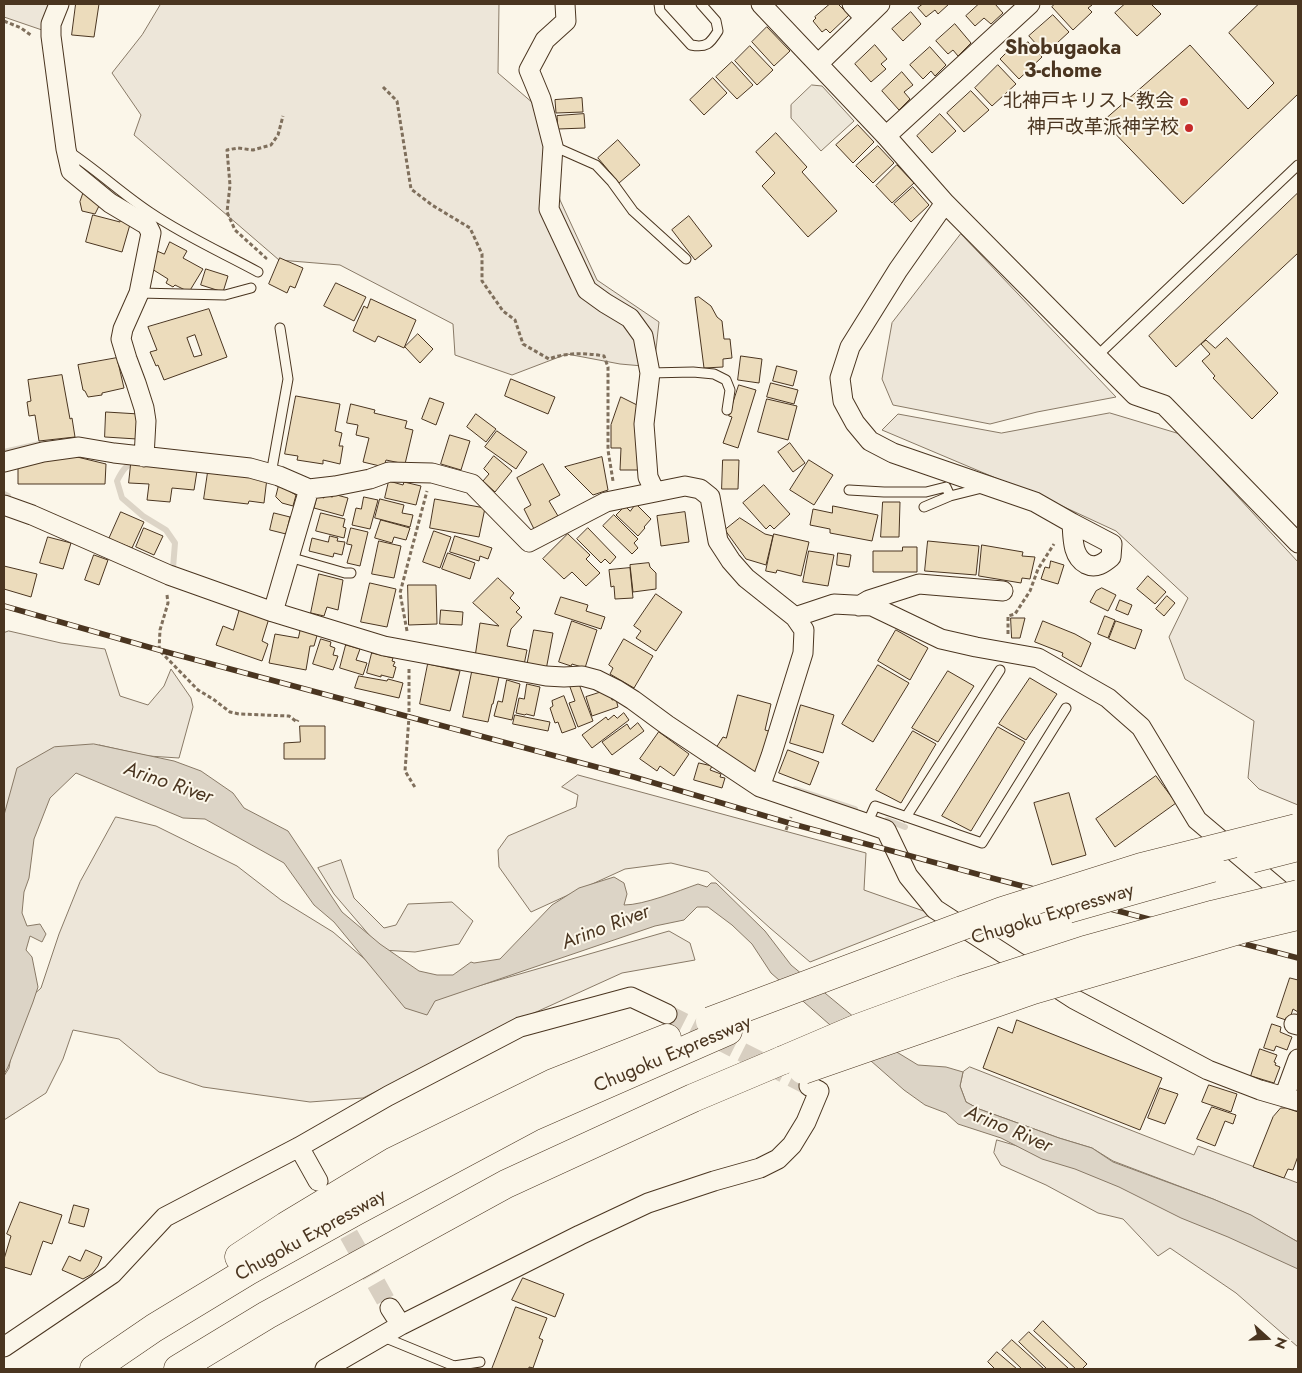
<!DOCTYPE html>
<meta charset="utf-8">
<style>
body{margin:0}
#map{position:relative;width:1302px;height:1373px;overflow:hidden;background:#fbf6e9;font-family:Jost,sans-serif}
canvas{display:block}
.frame{position:absolute;inset:0;border:5px solid #4a3520;pointer-events:none}
.north{position:absolute;left:1242px;top:1313px;width:50px;height:50px;-webkit-text-stroke:4px #fbf6e9;paint-order:stroke;rotate:110deg;font-size:14px;font-weight:700;line-height:20px;text-align:center;color:#4a3520}
.north::after{content:'';display:block;margin:auto;width:18px;height:22px;background:#4a3520;clip-path:polygon(50% 0,100% 100%,50% 72%,0 100%)}
</style>
<div id="map">
<canvas width="1302" height="1373"></canvas>
<div class="frame"></div>
<div class="north">N</div>
</div>
<script>
const c = document.querySelector('canvas').getContext('2d');
c.lineJoin = 'round';
function fill(path, color) {
  c.fillStyle = color;
  c.fill(path, 'evenodd');
}
function trace(path, color, width, dash) {
  c.strokeStyle = color;
  c.lineWidth = width;
  c.lineCap = dash ? 'butt' : 'round';
  c.setLineDash(dash || []);
  c.stroke(path);
}
function label(font, color, halo, rows, align = 'center') {
  c.font = font + ' Jost,"Noto Sans JP",sans-serif';
  c.lineWidth = 4;
  c.setLineDash([]);
  c.textBaseline = 'middle';
  c.strokeStyle = halo;
  c.fillStyle = color;
  for (const [text, x, y, turn = 0] of rows) {
    c.save();
    c.translate(x, y);
    c.rotate((+turn || 0) * Math.PI / 180);
    c.textAlign = isNaN(turn) ? turn : align;
    if (halo) c.strokeText(text, 0, 0);
    c.fillText(text, 0, 0);
    c.restore();
  }
}
const green = new Path2D(`
 M4 4H52L42 30 4 17Z
 M161 4H499L498 73 541 110 560 200 597 280 659 322 654 367 620 364 567 354 512 375 455 355 453 324 340 265 279 260 134 135 141 115 112 73 142 35Z
 M961 234 1116 397 1037 412 990 424 893 405 882 379 892 323Z
 M1110 413 1180 434 1298 562V805L1259 789 1248 778 1254 721 1185 679 1169 637 1188 598 1116 531 1062 506 882 430 898 414 1001 433Z
 M9 631 61 643 105 649 120 696 148 705 164 686 171 669 191 698 193 707 179 758 148 756 99 745 4 832V633Z
 M578 775 866 853 864 890 932 914 810 962 770 928 708 872 671 863 625 869 531 912 499 867 498 850 508 836 576 807 578 795 562 787Z
 M116 817 156 826 237 866 281 900 333 932 401 990 478 986 669 931 690 943 695 960 622 973 523 1018 363 1098 310 1102 203 1087 159 1072 119 1039 73 1030 63 1059 46 1093 4 1120V1076L9 1068 19 1008 41 988 59 934 80 882Z
 M341 860 354 898 384 928 396 925 408 904 452 902 473 921 459 944 415 952 382 950 334 894 318 868Z
 M970 1067 1194 1155 1198 1146 1298 1183V1242L1250 1215 1213 1199 1113 1161 1092 1148 1059 1138 979 1109 966 1102 960 1086 963 1072Z
 M997 1140 1031 1150 1113 1178 1298 1265V1347L1236 1293 1170 1248 1158 1256 1123 1219 1098 1213 1046 1185 1001 1165 994 1153Z`);
fill(green, '#ede6d9');
trace(green, '#887966', 1);
const parking = new Path2D(`
 M812 85 822 86 854 121 821 151 791 118V105Z`);
fill(parking, '#ede7d9');
trace(parking, '#887966', 1);
const water = new Path2D(`
 M94 744 174 761 201 771 233 793 244 808 288 831 342 912 380 944 419 971 437 975H453L471 962 474 963 500 959 552 905 579 888 614 877 624 883 627 894 624 905C644 905 678 891 698 884L707 887 711 883H716L765 931 791 965 895 1051 918 1065 946 1067 963 1072 960 1086 966 1102 979 1109 1059 1138 1092 1148 1113 1162 1213 1199 1251 1215 1298 1242V1269L1228 1237 1181 1218 1119 1187 1075 1169 1042 1159 1001 1138 958 1124 946 1113 925 1105 904 1090 771 973 752 944 732 925 708 907H697L684 920 655 926 435 1001 427 1015 405 1008 334 922 314 905 284 863 205 819 183 818 76 773 50 798 34 839 29 878 24 892 22 913 27 926 40 924 46 934 42 942 30 936 26 950 32 957 38 987 33 1002 8 1067 4 1074V815L17 768 54 747Z`);
fill(water, '#dcd4c6');
trace(water, '#887966', 1);
trace(new Path2D(`
 M4 452 39 444
 M136 463C126 463 121 473 117 481L122 498 143 516 166 530 175 543 173 568
 M4 494 8 496
 M795 789 855 809
 M887 820 905 827`), '#dcd4c6', 6);
const building = new Path2D(`
 M76 4H99L94 37 72 35Z
 M830 4H838L849 15 830 33 826 29 822 32 813 21 816 18 815 17Z
 M923 4H949L938 14 935 10 926 17 918 8Z
 M979 4H995L1003 13 991 24 984 18 975 26 966 16Z
 M1055 4H1091L1092 5 1088 8 1092 12 1073 30 1052 7Z
 M1125 4H1151L1161 14 1137 36 1115 13Z
 M1259 4H1298V94L1183 204 1103 121 1190 45 1248 109 1274 83 1229 33Z
 M911 12 921 24 903 41 892 29Z
 M1053 15 1069 32 1045 54 1029 36Z
 M955 24 971 43 958 56 953 50 948 54 936 41Z
 M767 27 790 51 774 66 752 42Z
 M1028 42 1042 57 1019 79 1000 59 1011 48 1016 53Z
 M875 45 887 59 881 64 886 69 871 82 855 64Z
 M750 46 773 70 757 85 735 61Z
 M930 47 946 65 935 76 931 71 923 79 910 65Z
 M732 62 753 85 737 99 716 77Z
 M998 65 1016 84 992 106 975 88Z
 M902 72 913 85 904 92 910 99 899 110 882 91Z
 M713 78 727 93 704 115 690 100Z
 M971 91 989 110 964 132 947 113Z
 M582 98 583 112 556 113 555 100Z
 M584 114 585 128 558 129 557 116Z
 M940 114 956 131 932 153 917 136Z
 M858 125 874 142 853 163 836 145Z
 M776 133 807 167 802 172 837 211 808 237 762 186 775 173 756 152Z
 M618 140 640 165 619 183 598 158Z
 M878 146 894 163 873 183 856 166Z
 M897 165 914 183 892 203 876 186Z
 M913 187 929 205 911 222 894 204Z
 M85 188 101 202 95 214 82 211 80 202Z
 M1298 193V253L1176 367 1149 336Z
 M93 215 120 222 121 219 131 221 122 252 86 242Z
 M689 216 712 246 695 260 672 230Z
 M170 242 187 251 183 258 203 269 189 292 175 285 173 287 166 283 168 279 152 269 157 251 164 254Z
 M280 258 303 268 295 288 290 286 287 293 269 284Z
 M206 269 228 276 223 292 201 285Z
 M336 283 366 297 354 321 324 306Z
 M699 297 711 306 717 317 722 321 724 339H730L732 358 723 359V367L704 368 695 298Z
 M371 299 416 320 404 348 378 336 375 342 353 331 364 306 367 308Z
 M209 309 227 357 164 380 158 365 156 366 150 352 157 350 148 327ZM195 335 202 355 194 357 187 338Z
 M418 334 433 349 420 363 405 347Z
 M1227 338 1278 393 1252 419 1213 378 1215 376 1202 361 1210 354 1201 344 1206 340 1215 348Z
 M741 356 762 359 759 383 738 380Z
 M117 358 124 388 102 393V395L88 397 85 391 83 390 78 365Z
 M777 366 797 371 793 386 773 381Z
 M62 375 70 419 72 418 75 437 39 441 35 415 29 416 27 402 31 401 28 380Z
 M511 379 555 397 548 414 505 396Z
 M771 383 798 390 794 404 767 397Z
 M739 385 756 390 738 448 723 443 732 417 729 416Z
 M296 396 340 404 335 431 342 433 339 446H343L340 464 323 460V464L297 460 298 456 285 454Z
 M621 397 639 406 641 470H620L621 448H611V425Z
 M430 398 444 403 436 425 422 419Z
 M767 399 797 406 788 440 758 432Z
 M351 404 375 410 374 413 407 421 405 428 413 430 405 464 386 460 384 467 363 462 369 438 356 435 358 425 347 423Z
 M106 412 139 414 137 439 105 437Z
 M476 414 496 429 486 442 467 427Z
 M497 431 527 452 516 469 485 447Z
 M450 435 470 441 461 470 441 464Z
 M790 443 805 463 793 472 778 452Z
 M69 455 106 464 105 484H18V466Z
 M494 456 512 471 495 492 483 481 489 474 484 469Z
 M602 457 608 490 593 495 565 467Z
 M723 460H739L738 489H722Z
 M809 460 833 475 814 505 790 490Z
 M131 464 197 471 194 490 172 488 170 502 147 500 149 484 129 483Z
 M543 464 560 495 549 501 558 516 534 529 524 509 531 505 517 478Z
 M208 472 267 478 264 503 249 501 248 504 204 499Z
 M389 481 403 485 404 482 421 486 416 505 385 498Z
 M279 485 296 495 293 506 282 503 276 497Z
 M764 485 790 514 774 529 770 525 766 529 743 503Z
 M333 494 348 498 343 516 314 508 317 496 324 498 325 495 332 497Z
 M364 497 378 500 370 529 352 525 356 508 361 509Z
 M380 499 404 505 402 513 413 515 410 527 375 518Z
 M435 499 485 508 479 537 430 528Z
 M883 502H900L899 537H881Z
 M636 504 651 519 644 527 645 528 638 536 616 515 625 506 630 511Z
 M833 506 878 515 872 541 830 533V529L810 525 813 509 832 513Z
 M121 512 144 522 132 548 109 539Z
 M685 512 689 542 661 546 657 516Z
 M274 513 290 517 286 534 270 530Z
 M321 513 345 519 343 527 346 528 344 538 316 531Z
 M614 515 638 539 634 543 638 548 632 554 603 526Z
 M740 518 765 534 773 536 766 565 746 559 725 530Z
 M381 520 410 528 406 540 394 537 392 543 375 538Z
 M144 528 163 536 154 555 136 547Z
 M351 528 368 532 360 566 347 563 352 545 347 544Z
 M588 528 616 557 610 564 605 559 601 563 577 539Z
 M434 531 451 537 440 568 423 562Z
 M568 534 590 555 586 559 600 573 586 586 572 572 564 579 543 559Z
 M774 534 809 542 801 576 777 570 776 573 766 571Z
 M330 536 338 538 337 541 345 542 342 555 334 553 333 557 309 551 312 538 328 542Z
 M455 536 492 548 488 559 480 556 479 561 450 552Z
 M48 537 71 543 63 569 40 563Z
 M379 541 401 546 394 578 372 574Z
 M928 541 979 546 976 575 925 571Z
 M982 545 1023 552 1022 556 1035 557 1030 579 1022 578 1021 583 979 576Z
 M903 547H917V572H873V551H902Z
 M809 551 834 555 828 586 803 582Z
 M448 553 475 563 470 579 442 569Z
 M838 553 851 555 849 567 837 565Z
 M94 555 108 560 99 585 85 580Z
 M1051 561 1064 565 1058 584 1041 579 1045 567 1049 568Z
 M649 563 650 567 656 573V589L633 592 630 565Z
 M4 566 37 574 31 597 4 589Z
 M630 568 633 598 615 599 614 586 611 587 609 570Z
 M319 574 343 580 338 610 327 607 324 616 311 613Z
 M1148 576 1166 592 1155 604 1137 589Z
 M498 578 514 593 510 598 520 608 516 612 522 617 511 629 507 646 527 650 524 665 475 657 480 623 499 626 473 603Z
 M370 583 396 589 387 627 361 622Z
 M408 585H436L437 624 409 625Z
 M1102 588 1116 595 1108 611 1090 602 1096 591Z
 M656 594 682 612 656 651 636 638 641 631 634 626Z
 M1167 596 1175 603 1164 616 1156 609Z
 M561 597 588 605 586 611 605 617 601 629 555 614Z
 M1120 600 1132 605 1128 615 1116 610Z
 M241 605 270 615 262 641 268 644 262 661 216 645 223 626 233 630Z
 M441 610 463 612 462 625 440 624Z
 M1105 616 1115 620 1108 638 1098 634Z
 M1011 618H1025L1020 638H1012Z
 M572 621 597 630 585 668 572 664 571 666 559 662Z
 M1043 621 1075 634 1091 643 1081 667 1062 656 1063 653 1035 642Z
 M1116 621 1142 630 1135 649 1109 639Z
 M301 628 318 632 314 646H310L306 670 269 663 275 634 298 638Z
 M534 630 553 633 546 670 527 666Z
 M896 630 928 648 910 680 878 661Z
 M321 639 331 642 330 646 335 648 333 655 338 656 333 670 313 664Z
 M624 639 653 656 634 688 610 674 613 668 609 665Z
 M346 645 360 649 356 660 367 663 363 675 340 668Z
 M372 653 393 658 392 661 395 662 393 666 396 667 393 678 381 675V677L367 673Z
 M428 664 460 671 450 711 420 704Z
 M878 665 909 683 873 742 842 724Z
 M948 671 974 686 938 742 912 728Z
 M472 672 499 677 493 704H492L488 722 463 717Z
 M359 676 387 681 388 679 403 683 399 698 355 688Z
 M1030 678 1057 694 1026 740 999 724Z
 M507 680 520 684 512 720 494 716 498 701 502 702Z
 M527 684 540 687 534 716 526 714 525 715 516 713 519 698 524 699Z
 M579 684 593 721 578 727 569 703 575 701 570 687Z
 M605 691 607 696 611 695 612 700 616 699 618 707 592 716 586 697Z
 M738 695 771 704 765 730 772 732 765 758 752 777 714 751 723 737 726 738Z
 M564 696 576 728 562 733 558 722 555 723 550 708 553 706 552 701Z
 M801 705 834 715 823 753 790 743Z
 M624 713 629 720 592 748 582 735 606 717 608 720 614 715 617 718Z
 M515 715 550 722 548 731 513 724Z
 M638 723 644 731 612 755 602 742 627 724 630 729Z
 M300 726H325V759H284V743L300 742Z
 M998 727 1025 742 971 831 942 816Z
 M913 731 936 744 901 803 876 790Z
 M659 732 689 754 674 776 660 766 657 771 640 759Z
 M788 750 819 762 810 785 779 773Z
 M699 763 712 766 710 770 721 774 720 777 725 778 722 788 694 780Z
 M1156 776 1176 803 1115 847 1096 819Z
 M1069 793 1086 855 1052 865 1034 803Z
 M1290 978 1298 980V1012L1293 1009 1289 1021 1277 1017Z
 M1017 1020 1162 1078 1140 1130 983 1068 998 1027 1012 1033Z
 M1272 1024 1281 1027 1280 1032 1292 1037 1287 1050 1276 1046 1274 1051 1264 1048Z
 M1260 1049 1277 1055 1274 1062 1276 1063 1275 1065 1280 1067 1274 1083 1251 1076Z
 M1209 1085 1237 1094 1231 1112 1202 1102Z
 M1160 1088 1178 1094 1165 1124 1148 1118Z
 M1212 1107 1236 1115 1233 1124 1225 1121 1215 1146 1197 1139Z
 M1281 1108H1286L1298 1112V1156L1293 1170 1288 1169 1284 1178 1253 1167 1273 1117Z
 M20 1202 62 1215 52 1244 43 1241 31 1275 4 1267V1259L11 1236 7 1234Z
 M74 1205 89 1209 84 1227 69 1223Z
 M86 1250 102 1257 98 1266 92 1274 83 1279 62 1270 69 1256 80 1261Z
 M523 1278 564 1294 555 1317 512 1300Z
 M516 1307 547 1318 539 1338 543 1340 533 1368 529 1367V1369H492Z
 M1043 1321 1087 1364 1082 1369H1076L1034 1331Z
 M1029 1332 1069 1369H1047L1019 1342Z
 M1012 1340 1044 1369H1022L1002 1350Z
 M997 1352 1017 1369H995L988 1362Z`);
fill(building, '#ecdcbc');
trace(building, '#4a3520', 1);
trace(new Path2D(`
 M667 1014 809 1086
 M335 1210 390 1308`), '#d8cfc1', 19, [19, 9]);
const service = new Path2D(`
 M659 4 660 11 691 45C706 48 710 44 718 31L716 21 701 4
 M553 146 596 165 612 182 633 211 686 259
 M68 151C97 170 122 194 151 213 185 236 223 253 258 272
 M139 293 225 295 251 288
 M1097 356 1298 165
 M650 373 693 372 714 374 726 380 730 390 727 410
 M271 474 288 379 280 328
 M849 490 884 492H926L946 487 950 496
 M924 507 950 496 982 488
 M289 557 345 573H351
 M906 817 1000 670
 M867 824 875 806 982 843 1066 708
 M381 1336 454 1366 480 1362`);
const minor = new Path2D(`
 M59 4 51 24V36L66 149 71 171 110 203 147 225 151 233 139 293 123 329 121 339 127 359 136 383 144 408 146 421 144 457
 M565 4 566 21 545 40 529 70 541 99 553 146 549 209 587 290 605 303 630 318 643 336 650 373 644 424 648 477 655 492
 M761 4 886 136 945 203 898 270 850 347 840 378 843 401 855 423 870 441 893 453 1035 502 1072 523 1112 544 1111 557C1104 563 1096 569 1086 564 1072 556 1073 538 1072 523
 M852 4 865 18
 M818 64 880 4
 M886 136 1030 4
 M945 203 1135 395 1164 405 1298 543
 M4 462 43 452 79 447 114 453 250 468 279 476 309 489 335 486 370 479 389 472 432 473 472 484 529 542 606 502 685 486 700 489 710 497 718 541 731 561 746 578 795 617
 M4 505 32 515 169 575 273 612 384 646 546 676 564 677 582 676 597 680 617 690 633 700 667 725 760 787 886 830 908 876 935 909 1074 999 1208 1070 1260 1090 1298 1101
 M859 606 869 600 919 584 1003 591
 M273 612 309 489
 M760 787 771 756 803 653 804 630 795 617 834 604 872 606 941 639 976 647 1038 658 1108 698 1141 727 1197 820 1293 901
 M1294 1024 1298 1025
 M1284 1097 1298 1059
 M299 1147 318 1181
 M390 1308 401 1325
 M4 1347 112 1274 165 1217 299 1147 388 1096 520 1027 631 997 667 1014
 M325 1369 401 1325 580 1235 648 1203 714 1181 760 1168 778 1159 792 1145 806 1122 819 1091 809 1086`);
const motorway = new Path2D(`
 M239 1257 286 1226 394 1161 553 1083 667 1038
 M94 1369 154 1328 248 1271 356 1211 532 1117 728 1031
 M178 1369 267 1315 506 1184 693 1098 783 1060`);
trace(service, '#4a3520', 11);
trace(minor, '#4a3520', 21);
trace(motorway, '#4a3520', 29);
trace(new Path2D(`
 M4 21 21 28 32 36
 M383 87 397 101 411 189 432 205 470 228 482 254V281L503 311 515 320 523 344 549 359C567 352 586 353 604 356L608 367V450L613 481
 M265 259 266 258 235 230 227 212 230 185 227 150 238 148 253 150 271 145 278 135 283 116
 M167 595 168 603 160 630 159 650 198 690 213 699 230 712 239 714 289 716 297 722 298 720
 M407 631 400 593 427 491
 M1008 634V616L1015 614 1030 591 1038 569 1054 544
 M409 669V717L405 771 416 789
 M786 830 791 817`), '#7f6f5c', 3, [4, 2.5]);
trace(service, '#fbf6e9', 9);
trace(minor, '#fbf6e9', 19);
trace(motorway, '#fbf6e9', 28);
const rail = new Path2D(`
 M4 606 159 650 634 777 789 823 988 877 1298 958`);
trace(rail, '#4a3520', 5.5);
trace(rail, '#fbf6e9', 4, [11]);
const motorwayBridge = new Path2D(`
 M1251 859 1298 847
 M1068 909 1212 868
 M710 1021 1002 911 1141 867 1296 828
 M783 1060 858 1028 962 990 1085 950 1215 914 1298 894
 M803 1070 1033 990 1239 930 1298 916`);
trace(motorwayBridge, '#4a3520', 29, []);
trace(motorwayBridge, '#fbf6e9', 28);
for (const [x, y, r, color] of [
 [1184,102,5,"#c62828"],
 [1189,128,5,"#c62828"]
]) {
  const dot = new Path2D();
  dot.arc(x, y, r, 0, 2 * Math.PI);
  c.fillStyle = color;
  c.fill(dot);
  trace(dot, '#fbf6e9', 2);
}
label('19px', '#4a3520', '#fbf6e9', [
 ["北神戸キリスト教会",1174,102],
 ["神戸改革派神学校",1179,128]
], 'right');
label('19px', '#4a3520', '#fbf6e9', [
 ["Chugoku Expressway",1053,915,-17],
 ["Chugoku Expressway",673,1055,-23],
 ["Chugoku Expressway",311,1236,-29]
]);
label('bold 20px', '#4a3520', '#fbf6e9', [
 ["Shobugaoka",1063,49],
 ["3-chome",1063,72]
]);
label('italic 20px', '#4a3520', '#fbf6e9', [
 ["Arino River",168,784,19],
 ["Arino River",606,928,-21],
 ["Arino River",1008,1130,23]
]);
</script>
